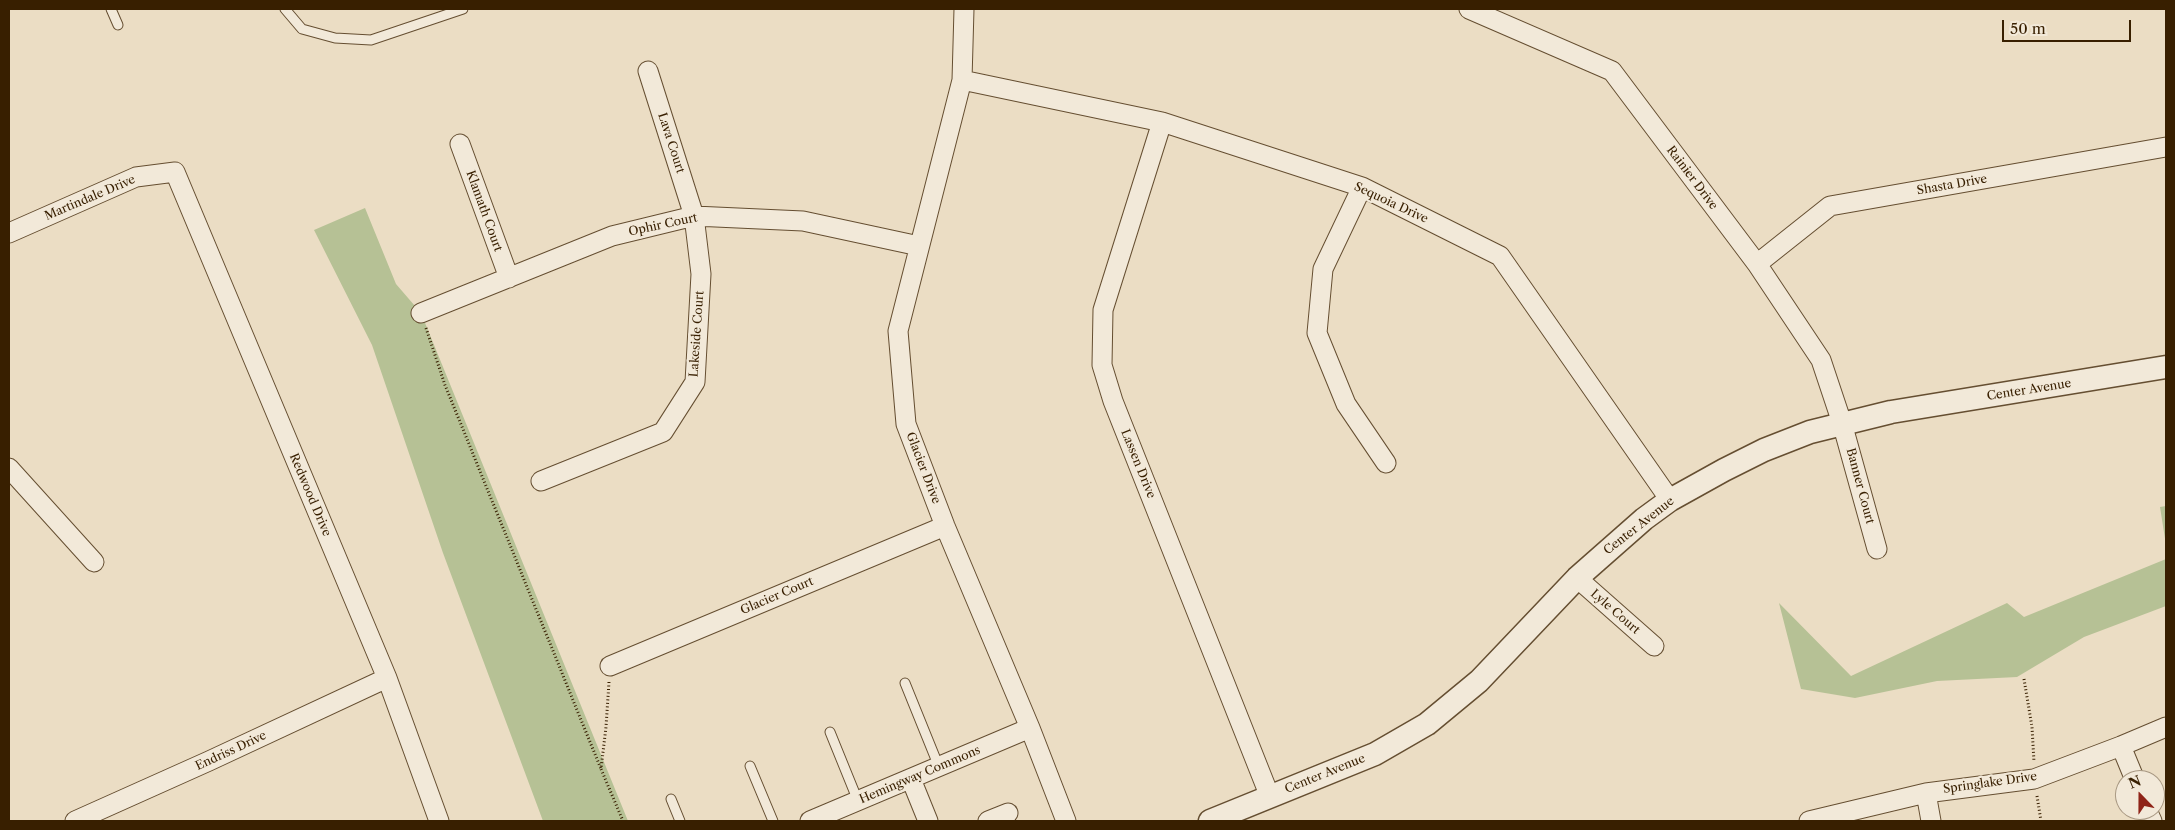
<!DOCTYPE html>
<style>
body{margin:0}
#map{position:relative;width:2175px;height:830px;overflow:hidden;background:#ebddc4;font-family:"Libre Caslon Text",serif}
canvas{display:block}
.frame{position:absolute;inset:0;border:10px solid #381f00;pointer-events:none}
.north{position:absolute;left:2115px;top:770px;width:50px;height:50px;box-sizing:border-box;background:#f2e9d9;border:1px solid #a89882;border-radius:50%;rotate:338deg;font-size:14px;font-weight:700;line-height:20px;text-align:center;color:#381f00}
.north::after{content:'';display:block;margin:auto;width:18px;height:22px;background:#8f2418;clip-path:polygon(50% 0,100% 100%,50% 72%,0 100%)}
.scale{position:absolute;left:2002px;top:20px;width:129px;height:22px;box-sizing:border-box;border:2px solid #381f00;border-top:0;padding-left:6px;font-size:15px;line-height:18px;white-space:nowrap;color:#381f00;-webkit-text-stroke:4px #f2e9d9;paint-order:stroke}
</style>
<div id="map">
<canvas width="2175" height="830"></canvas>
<div class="frame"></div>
<div class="north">N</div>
<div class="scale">50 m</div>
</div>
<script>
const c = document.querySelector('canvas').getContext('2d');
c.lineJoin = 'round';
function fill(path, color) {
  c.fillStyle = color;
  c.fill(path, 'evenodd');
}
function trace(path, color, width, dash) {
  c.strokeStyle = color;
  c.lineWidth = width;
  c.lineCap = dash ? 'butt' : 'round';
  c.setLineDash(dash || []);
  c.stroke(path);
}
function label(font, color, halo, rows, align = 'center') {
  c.font = font + ' "Libre Caslon Text",serif';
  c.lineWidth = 4.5;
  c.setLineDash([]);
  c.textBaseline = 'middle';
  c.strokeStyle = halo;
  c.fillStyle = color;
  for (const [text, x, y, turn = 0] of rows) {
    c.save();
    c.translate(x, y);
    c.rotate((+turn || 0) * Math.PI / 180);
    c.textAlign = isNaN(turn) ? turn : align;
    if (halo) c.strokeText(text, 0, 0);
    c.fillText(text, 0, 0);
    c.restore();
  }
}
fill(new Path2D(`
 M365 208 396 284 421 313 628 821H543L443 553 372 345 314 230Z
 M2166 506V545L2160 507Z
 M2166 559V606L2084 637 2017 677 1937 681 1855 698 1801 689 1779 603 1851 676 2007 603 2024 617Z`), '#b6c195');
const service = new Path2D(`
 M111 9 118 25
 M285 9 302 29 335 38 371 40 463 9
 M905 683 939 767
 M830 732 858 801
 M750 766 773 821
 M671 799 680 821`);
const minor = new Path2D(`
 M964 9 962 80 898 331 906 424 945 526 1030 728 1066 821
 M1469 9 1612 71 1757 264 1821 360 1842 423 1877 549
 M962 80 1162 122 1362 187 1500 256 1670 500
 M1162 122 1103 310 1102 365 1113 401 1270 797
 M460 144 509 278
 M1362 187 1323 269 1317 333 1346 404 1386 463
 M9 233 136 177 175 172 387 678 439 821
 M1757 264 1830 206 2166 147
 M421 313 612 236 694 216 803 221 919 246
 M9 468 94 562
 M541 481 663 432 695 382 701 274 694 216 648 71
 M1577 578 1654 646
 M610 666 945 526
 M2121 746 2135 780
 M911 779 928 821
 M1926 793 1931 821
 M2147 810 2152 821
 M75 821 209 761 387 678
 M810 821 1030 728
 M988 821 1008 813
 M1809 821 1926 793 2034 779 2121 746 2166 727`);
const tertiary = new Path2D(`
 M1210 821 1375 754 1427 724 1479 681 1577 578 1644 519 1670 500 1724 470 1764 450 1810 432 1891 412 2166 367`);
trace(service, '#654e31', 11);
trace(minor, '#654e31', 21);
trace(tertiary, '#654e31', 25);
trace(new Path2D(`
 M426 328 445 385 601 769
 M2024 679 2032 727 2034 762
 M609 682 606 727 601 769 623 821
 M2037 796 2041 821`), '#381f00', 3, [1, 2.5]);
trace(service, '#f2e9d9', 9);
trace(minor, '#f2e9d9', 19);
trace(tertiary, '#f2e9d9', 22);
label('12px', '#381f00', '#f2e9d9', [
 ["Lava Court",671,143,72],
 ["Rainier Drive",1692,178,53],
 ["Shasta Drive",1952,185,-10],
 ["Martindale Drive",90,198,-23],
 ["Sequoia Drive",1391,203,25],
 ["Klamath Court",484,211,70],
 ["Ophir Court",663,225,-12],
 ["Lakeside Court",697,334,-86],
 ["Center Avenue",2029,390,-9],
 ["Lassen Drive",1138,464,68],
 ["Glacier Drive",923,468,69],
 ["Banner Court",1860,486,75],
 ["Redwood Drive",310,495,67],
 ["Center Avenue",1639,526,-38],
 ["Glacier Court",777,596,-23],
 ["Lyle Court",1615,612,41],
 ["Endriss Drive",231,751,-25],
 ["Center Avenue",1325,774,-22],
 ["Hemingway Commons",920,775,-23],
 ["Springlake Drive",1990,783,-8]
]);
</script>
